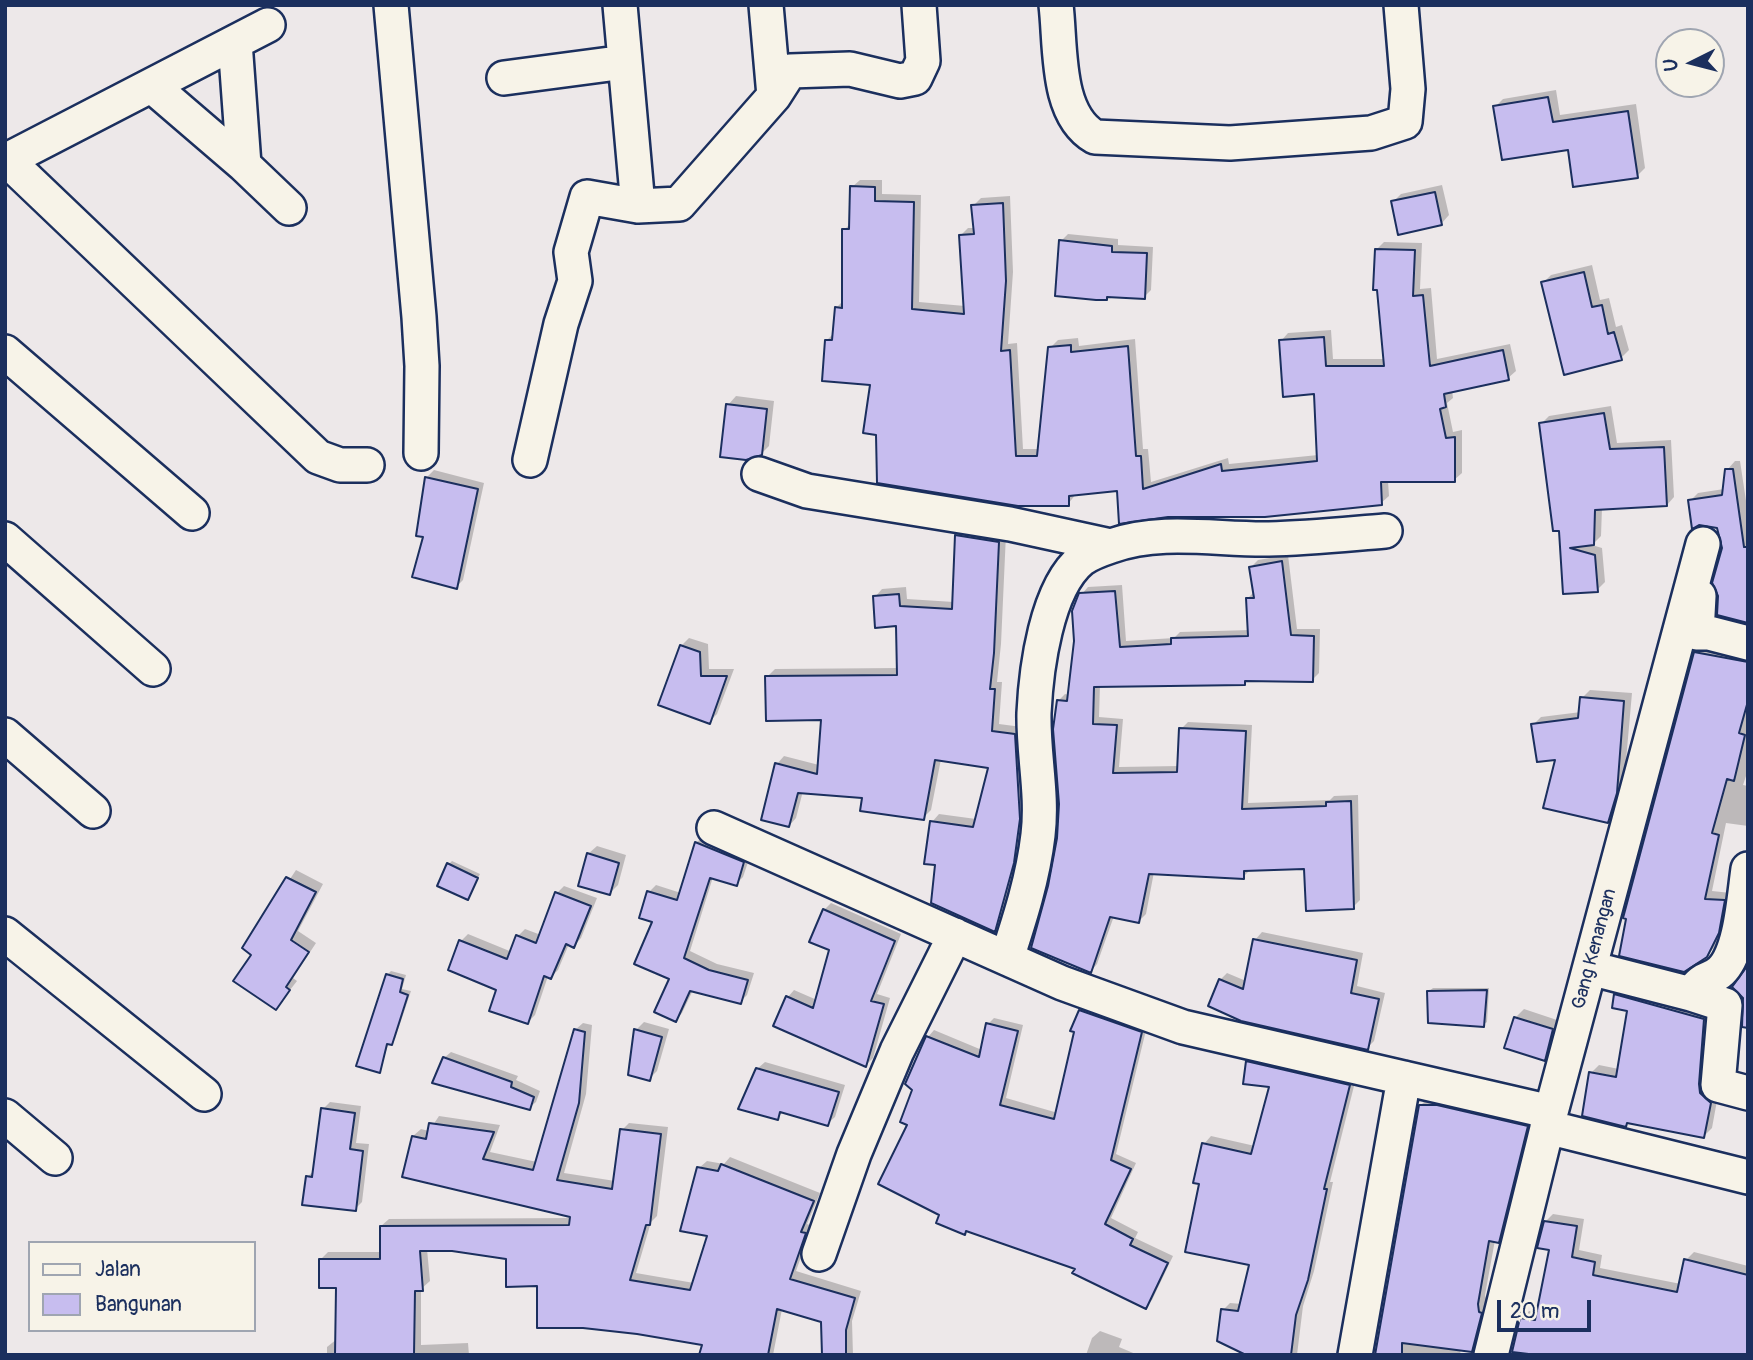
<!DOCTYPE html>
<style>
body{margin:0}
#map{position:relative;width:1753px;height:1360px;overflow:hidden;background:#ede8e9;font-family:Pangolin,sans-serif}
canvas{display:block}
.frame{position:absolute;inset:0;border:7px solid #1b2f5e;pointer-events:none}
.legend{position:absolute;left:28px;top:1241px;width:228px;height:91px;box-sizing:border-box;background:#f7f3e8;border:2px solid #9fa5b1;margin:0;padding:9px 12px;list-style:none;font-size:21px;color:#1b2f5e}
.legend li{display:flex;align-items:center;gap:14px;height:35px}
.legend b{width:35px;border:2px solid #9fa5b1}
.north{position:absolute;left:1655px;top:28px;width:70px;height:70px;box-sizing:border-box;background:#f7f3e8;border:2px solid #9fa5b1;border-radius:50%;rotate:264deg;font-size:19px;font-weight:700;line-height:28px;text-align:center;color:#1b2f5e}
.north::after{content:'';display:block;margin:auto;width:24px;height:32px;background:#1b2f5e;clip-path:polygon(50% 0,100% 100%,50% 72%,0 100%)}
.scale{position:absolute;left:1497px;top:1300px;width:94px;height:32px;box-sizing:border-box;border:4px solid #1b2f5e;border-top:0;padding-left:9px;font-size:21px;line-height:24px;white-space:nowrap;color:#1b2f5e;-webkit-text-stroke:5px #f7f3e8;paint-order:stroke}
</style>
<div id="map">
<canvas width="1753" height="1360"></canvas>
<div class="frame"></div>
<ul class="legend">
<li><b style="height:9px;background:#f7f3e8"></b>Jalan</li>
<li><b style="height:19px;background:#c7bdef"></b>Bangunan</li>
</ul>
<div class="north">U</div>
<div class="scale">20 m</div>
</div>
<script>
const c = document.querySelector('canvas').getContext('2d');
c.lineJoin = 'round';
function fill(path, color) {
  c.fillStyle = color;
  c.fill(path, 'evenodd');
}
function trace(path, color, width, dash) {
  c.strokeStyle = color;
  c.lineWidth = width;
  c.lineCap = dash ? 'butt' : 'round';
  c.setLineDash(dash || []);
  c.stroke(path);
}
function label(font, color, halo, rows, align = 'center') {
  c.font = font + ' Pangolin,sans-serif';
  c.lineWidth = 7;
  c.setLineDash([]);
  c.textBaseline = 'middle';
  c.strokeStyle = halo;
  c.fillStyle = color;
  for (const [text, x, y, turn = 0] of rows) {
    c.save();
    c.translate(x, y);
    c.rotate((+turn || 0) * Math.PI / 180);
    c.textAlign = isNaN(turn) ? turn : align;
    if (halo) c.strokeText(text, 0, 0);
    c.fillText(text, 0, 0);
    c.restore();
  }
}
fill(new Path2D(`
 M1556 90 1560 115 1636 104 1645 168 1637 176 1569 148 1495 107 1503 99Z
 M860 180H882V194L921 195 919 302 965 306 960 236 968 228H975L973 206 981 198 1010 196 1013 272 1008 344 1017 343 1023 449H1039L1050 348 1058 340 1078 338 1079 346 1135 339 1143 449H1148L1151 482 1228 458 1229 464 1318 455 1316 392 1281 341 1288 333 1331 330 1333 359H1385L1376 250 1384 242 1422 243 1420 289 1431 288 1437 359 1510 344 1516 371 1508 378 1452 390 1453 398 1447 403 1453 432 1462 430V473L1454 480 1388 481 1389 496 1381 503 1118 490 1076 494 1068 504 878 434 872 383 827 340 834 333 836 308 844 300V230L851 223 852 187Z
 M1442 185 1449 215 1441 224 1393 202 1401 194Z
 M1068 234 1118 239V245L1153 247 1151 290 1144 297 1110 295 1106 298 1061 241Z
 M1592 265 1600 300 1609 298 1616 327 1622 325 1629 350 1621 358 1543 283 1551 275Z
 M736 396 774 401 769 446 761 454 728 405Z
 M1611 406 1617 443 1671 440 1674 497 1667 505 1602 508 1601 536 1592 545 1602 548 1605 582 1597 590 1565 592 1561 529 1541 424 1549 416Z
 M1735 461H1740L1748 514V621L1720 596 1714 583 1724 540 1718 526 1690 501 1698 493 1724 489 1727 470Z
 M434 470 484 483 463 580 456 587 425 536 427 477Z
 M964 528 1006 534 1001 644 997 682H1002L999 724 1022 727 1027 810 1021 854 1002 922 995 930 936 864 932 822 939 814 976 819 990 766 941 759 931 810 923 818 864 796 803 791 796 818 789 826 777 764 784 756 819 765 823 718 767 677 775 669 898 668V625L875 597 882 589 906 587 907 599 954 602 956 535Z
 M1288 555 1297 629H1320L1319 673 1312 680 1249 679 1245 683 1100 685 1099 717 1123 719 1119 767 1179 766 1181 729 1188 722 1252 725 1248 803 1330 800 1334 796 1358 795 1360 900 1353 907 1306 867 1250 870 1243 877 1154 872 1146 914 1139 921 1114 916 1097 964 1091 971 1050 887 1059 838 1058 701 1065 694 1070 695 1081 595 1088 587 1122 585 1126 641 1174 638 1180 632 1250 630 1247 599 1255 591 1251 567 1258 560Z
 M689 638 708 644 709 669H734L717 714 709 722 681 646Z
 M1703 645 1748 652V770L1743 785 1748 786V826L1726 823 1712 891 1731 893 1726 923 1714 948 1706 956 1696 652Z
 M1590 690 1632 693 1624 783 1616 813 1608 821 1533 725 1541 717 1581 712 1582 698Z
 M704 836 750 856 743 877 736 884 713 877 690 951 717 964 754 973 747 995 740 1002 693 990 682 1013 676 1020 671 979 649 892 656 885 681 893 697 842Z
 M597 846 626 855 618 885 610 893 588 854Z
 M452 861 480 874 467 898 449 864Z
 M296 870 323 884 298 931 316 943 293 978 297 981 276 1008 254 954 244 948Z
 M564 886 597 898 581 938 574 946 569 944 558 970 551 977 548 976 535 1015 528 1022 461 941 468 934 512 952 518 936 525 929 541 935 557 893Z
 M831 903 901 934 877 994 890 998 873 1058 866 1065 788 997 794 990 817 1000 831 949 824 910Z
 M1262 932 1363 953 1357 986 1385 993 1374 1041 1367 1048 1220 980 1227 973 1246 981 1255 940Z
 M391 971 406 975 402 989 411 991 395 1039 389 1042 380 1071 387 975Z
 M1624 987 1711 1011 1718 1095 1712 1128 1704 1136 1629 1122 1625 1125 1591 1073 1599 1065 1619 1069 1629 1010 1616 995Z
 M1433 988H1489L1487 1022 1483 1025 1429 991Z
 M1087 1004 1147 1026 1116 1154 1136 1163 1111 1218 1138 1232 1135 1238 1173 1256 1152 1300 1146 1306 1077 1268 968 1230 964 1233 942 1214 910 1124 914 1089 907 1084 928 1037 934 1030 982 1050 988 1024 994 1018 1023 1025 1006 1098 1058 1113 1081 1011Z
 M1524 1009 1560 1021 1552 1051 1544 1059 1506 1047 1516 1017Z
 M644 1022 669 1029 657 1071 649 1079 636 1030Z
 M583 1023 592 1025 586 1094 564 1173 615 1181 622 1130 629 1123 668 1127 657 1216 651 1222 636 1273 694 1283 709 1235 699 1168 707 1161 724 1164 730 1157 820 1193 807 1224 812 1226 796 1271 861 1291 852 1321 853 1355H823L822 1321 782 1309 773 1355H701L704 1344 583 1326 507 1257 452 1249H427L430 1281 421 1289V1345L468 1343 469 1355H327V1347L337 1339 338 1287 321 1259 328 1252H381V1226L389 1219 574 1218 413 1136 421 1129 429 1131 439 1116 500 1125 490 1152 537 1162 575 1030Z
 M451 1052 518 1076 516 1080 540 1091 536 1102 529 1108 444 1058Z
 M1255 1055 1356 1078 1330 1182H1333L1314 1271 1303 1306 1297 1355H1250L1223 1310 1230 1303 1242 1304 1251 1263 1201 1183 1204 1144 1211 1136 1255 1146 1271 1086 1247 1062Z
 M765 1062 845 1085 835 1117 827 1124 784 1111 777 1118 757 1069Z
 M1428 1098 1534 1119 1506 1233 1495 1240 1485 1295 1488 1306 1479 1342 1472 1350 1461 1348 1460 1355H1376L1420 1106Z
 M330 1102 361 1106 356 1143 369 1144 362 1202 355 1209 307 1177 315 1170 323 1109Z
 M1553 1214 1584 1219 1579 1250 1602 1255 1600 1268 1681 1284 1686 1260 1694 1252 1748 1266V1355H1513L1522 1319 1529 1311 1539 1312 1551 1248 1545 1222Z
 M1100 1331 1122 1339 1119 1347 1138 1355H1086L1092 1338Z`), '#0003');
const building = new Path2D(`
 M1548 97 1553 122 1628 111 1638 178 1573 187 1568 150 1502 160 1493 106Z
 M850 186 875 187V201L914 202 912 309 964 314 959 235 974 234 971 205 1003 203 1006 281 1001 351 1010 350 1016 456H1037L1048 347 1071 345V352L1128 346 1136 456H1141L1143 489 1221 464 1222 471 1317 461 1314 394 1283 397 1279 340 1324 337 1326 366H1384L1377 290H1373L1375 249 1415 250 1413 296 1423 295 1430 366 1503 350 1509 380 1444 394 1446 407 1440 409 1446 438 1455 437V482H1381L1382 505 1265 517H1168L1119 524 1117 491 1069 496V506H1018L877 483 876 435 863 433 870 385 822 381 825 340H832L835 307 842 308V229H849Z
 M1435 192 1442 225 1398 235 1391 201Z
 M1059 240 1112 246V252L1147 253 1145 299 1107 297V300H1096L1055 296Z
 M1584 272 1592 307 1602 305 1608 334 1614 332 1622 360 1564 375 1541 282Z
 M726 404 767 409 762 455 746 460 720 457Z
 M1604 413 1610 449 1664 447 1667 506 1595 510 1594 545 1570 548 1595 555 1598 592 1563 594 1559 531H1553L1539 423Z
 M1725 469H1733L1744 547H1748V623L1717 615 1718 596 1712 583 1722 548 1717 528 1699 525 1692 529 1688 500 1722 495Z
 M425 477 478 489 457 589 412 577 423 537 416 536Z
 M955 535 999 542 994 653 990 689H995L992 731 1015 734 1020 819 1014 863 995 932 931 903 935 865 924 864 930 821 973 827 988 768 935 760 924 820 860 811 862 798 798 793 789 827 761 820 775 763 817 774 821 720 766 721 765 676 897 675 896 626 875 628 873 596 899 594 900 606 952 609Z
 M1282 561 1291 635 1314 636 1313 682 1245 681V685L1094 687 1093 724 1117 725 1113 773 1177 772 1179 728 1246 731 1242 809 1326 806V802L1351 801 1354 909 1306 911 1304 869 1244 871V879L1149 874 1139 923 1110 917 1091 973 1031 948 1048 886 1057 838 1059 804 1053 729 1057 700 1067 701 1074 641 1072 611 1079 593 1115 591 1120 647 1171 644V638L1248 636 1246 598H1254L1249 567Z
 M680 645 700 652 701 676H727L710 724 658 705Z
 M1694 652 1748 662V701L1739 733 1745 735 1734 781 1727 779 1712 833 1719 835 1705 899 1725 900 1719 933 1707 957 1684 972 1619 956 1626 919 1623 918Z
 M1580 697 1624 701 1617 793 1608 823 1543 808 1555 760 1537 762 1531 724 1578 718Z
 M695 842 744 862 737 886 710 878 684 958 709 970 748 980 741 1004 690 991 676 1022 654 1012 669 979 634 964 652 922 639 918 647 891 677 900Z
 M587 853 619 863 610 895 578 886Z
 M447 863 478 878 468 900 437 886Z
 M286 877 316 892 291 940 309 952 286 987 290 990 276 1010 233 981 251 955 242 948Z
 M555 892 591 906 574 948 566 944 551 979 544 976 528 1024 489 1011 496 990 448 970 459 940 507 959 516 935 536 943Z
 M823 909 895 941 871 1001 884 1004 866 1067 773 1026 786 996 813 1008 829 950 809 942Z
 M1253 939 1357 960 1351 993 1379 999 1368 1050 1241 1021 1208 1006 1219 979 1243 989Z
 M1748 965V1028L1742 1027 1743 998 1732 987Z
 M386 974 403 979 400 992 408 995 392 1045 387 1044 380 1073 356 1066Z
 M1487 990 1484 1027 1428 1023 1427 991Z
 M1614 994 1704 1019 1699 1084 1700 1093 1711 1103 1704 1138 1627 1123 1626 1127 1582 1116 1589 1072 1616 1077 1627 1011 1612 1008Z
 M1079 1010 1142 1032 1111 1160 1131 1169 1105 1224 1133 1239 1130 1245 1168 1263 1146 1309 1072 1273 1075 1269 966 1231 965 1235 936 1223 939 1215 878 1184 907 1125 900 1122 912 1090 905 1084 926 1036 979 1057 986 1023 1018 1031 1000 1105 1054 1119 1074 1032 1070 1031Z
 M1514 1017 1553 1029 1545 1061 1504 1048Z
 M574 1029 585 1032 579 1103 557 1180 612 1189 620 1129 661 1134 650 1225H646L630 1280 690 1290 707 1236 680 1231 697 1167 718 1171 721 1164 814 1201 801 1232 806 1233 790 1279 855 1298 846 1330V1355H822L821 1322 777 1309 768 1355H699L702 1345 637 1334 583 1328H537V1286L506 1287V1259L452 1251H420L423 1291H415L414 1355H335L336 1288H319V1259H380V1226L569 1225 570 1217 402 1177 412 1136 426 1139 429 1123 494 1132 483 1159 533 1170Z
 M634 1029 662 1037 650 1081 628 1075Z
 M443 1057 512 1082 511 1087 534 1097 530 1110 432 1083Z
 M1246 1061 1350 1085 1324 1189H1327L1308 1280 1296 1315 1291 1355H1246L1217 1341 1221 1309 1238 1311 1249 1265 1185 1252 1199 1184 1193 1183 1202 1143 1251 1154 1269 1087 1243 1084Z
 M756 1068 839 1092 828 1126 780 1112 778 1120 738 1109Z
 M1419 1105H1437L1528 1126 1499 1243 1489 1241 1478 1304 1479 1312 1482 1313 1472 1352 1402 1343V1355H1375Z
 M321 1108 355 1113 350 1149 363 1151 356 1211 302 1205 306 1176 312 1177Z
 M1544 1221 1577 1226 1572 1257 1595 1262 1593 1275 1677 1292 1684 1259 1748 1275V1355H1537L1512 1352 1520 1318 1535 1320 1549 1250 1537 1248Z`);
fill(building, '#c7bdef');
trace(building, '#1b2f5e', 2);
const street = new Path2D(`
 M391 5 419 317 422 366 421 453
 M620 5 638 206
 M766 5 774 96
 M1056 5C1061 46 1055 114 1095 137L1230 143 1371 133 1405 122 1408 89 1401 5
 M504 78 625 62
 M152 86 244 165 235 42
 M7 160 318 457 340 465H367
 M5 161 268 25
 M244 165 289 208
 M5 352 192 513
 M530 460 561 324 575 281 571 252 587 197 638 206 679 204 774 96 790 71 850 69 900 81 915 78 923 61 919 5
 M759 474 807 491 1010 524 1111 546
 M5 539 153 669
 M1699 596 1697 633H1709L1748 643
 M5 735 93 811
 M714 828 1062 983 1183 1027 1551 1112
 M1748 869C1744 896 1741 952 1721 971 1709 982 1705 974 1691 994L1725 1005 1718 1085 1748 1093
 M5 934 204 1094
 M1007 958C1020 918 1033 878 1038 835 1043 794 1033 754 1034 713 1036 670 1046 588 1082 559 1089 554 1102 549 1111 546 1162 528 1217 540 1269 539 1308 538 1347 534 1385 531
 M1590 968 1691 994
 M5 1116 55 1158
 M1547 1127 1748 1177
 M819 1254 854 1154 897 1051 955 935
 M1355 1355 1404 1078
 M1491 1355 1551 1112 1703 544`);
trace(street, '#1b2f5e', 38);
trace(street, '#f7f3e8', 33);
label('19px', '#1b2f5e', '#f7f3e8', [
 ["Gang Kenangan",1595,949,-75]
]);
</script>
